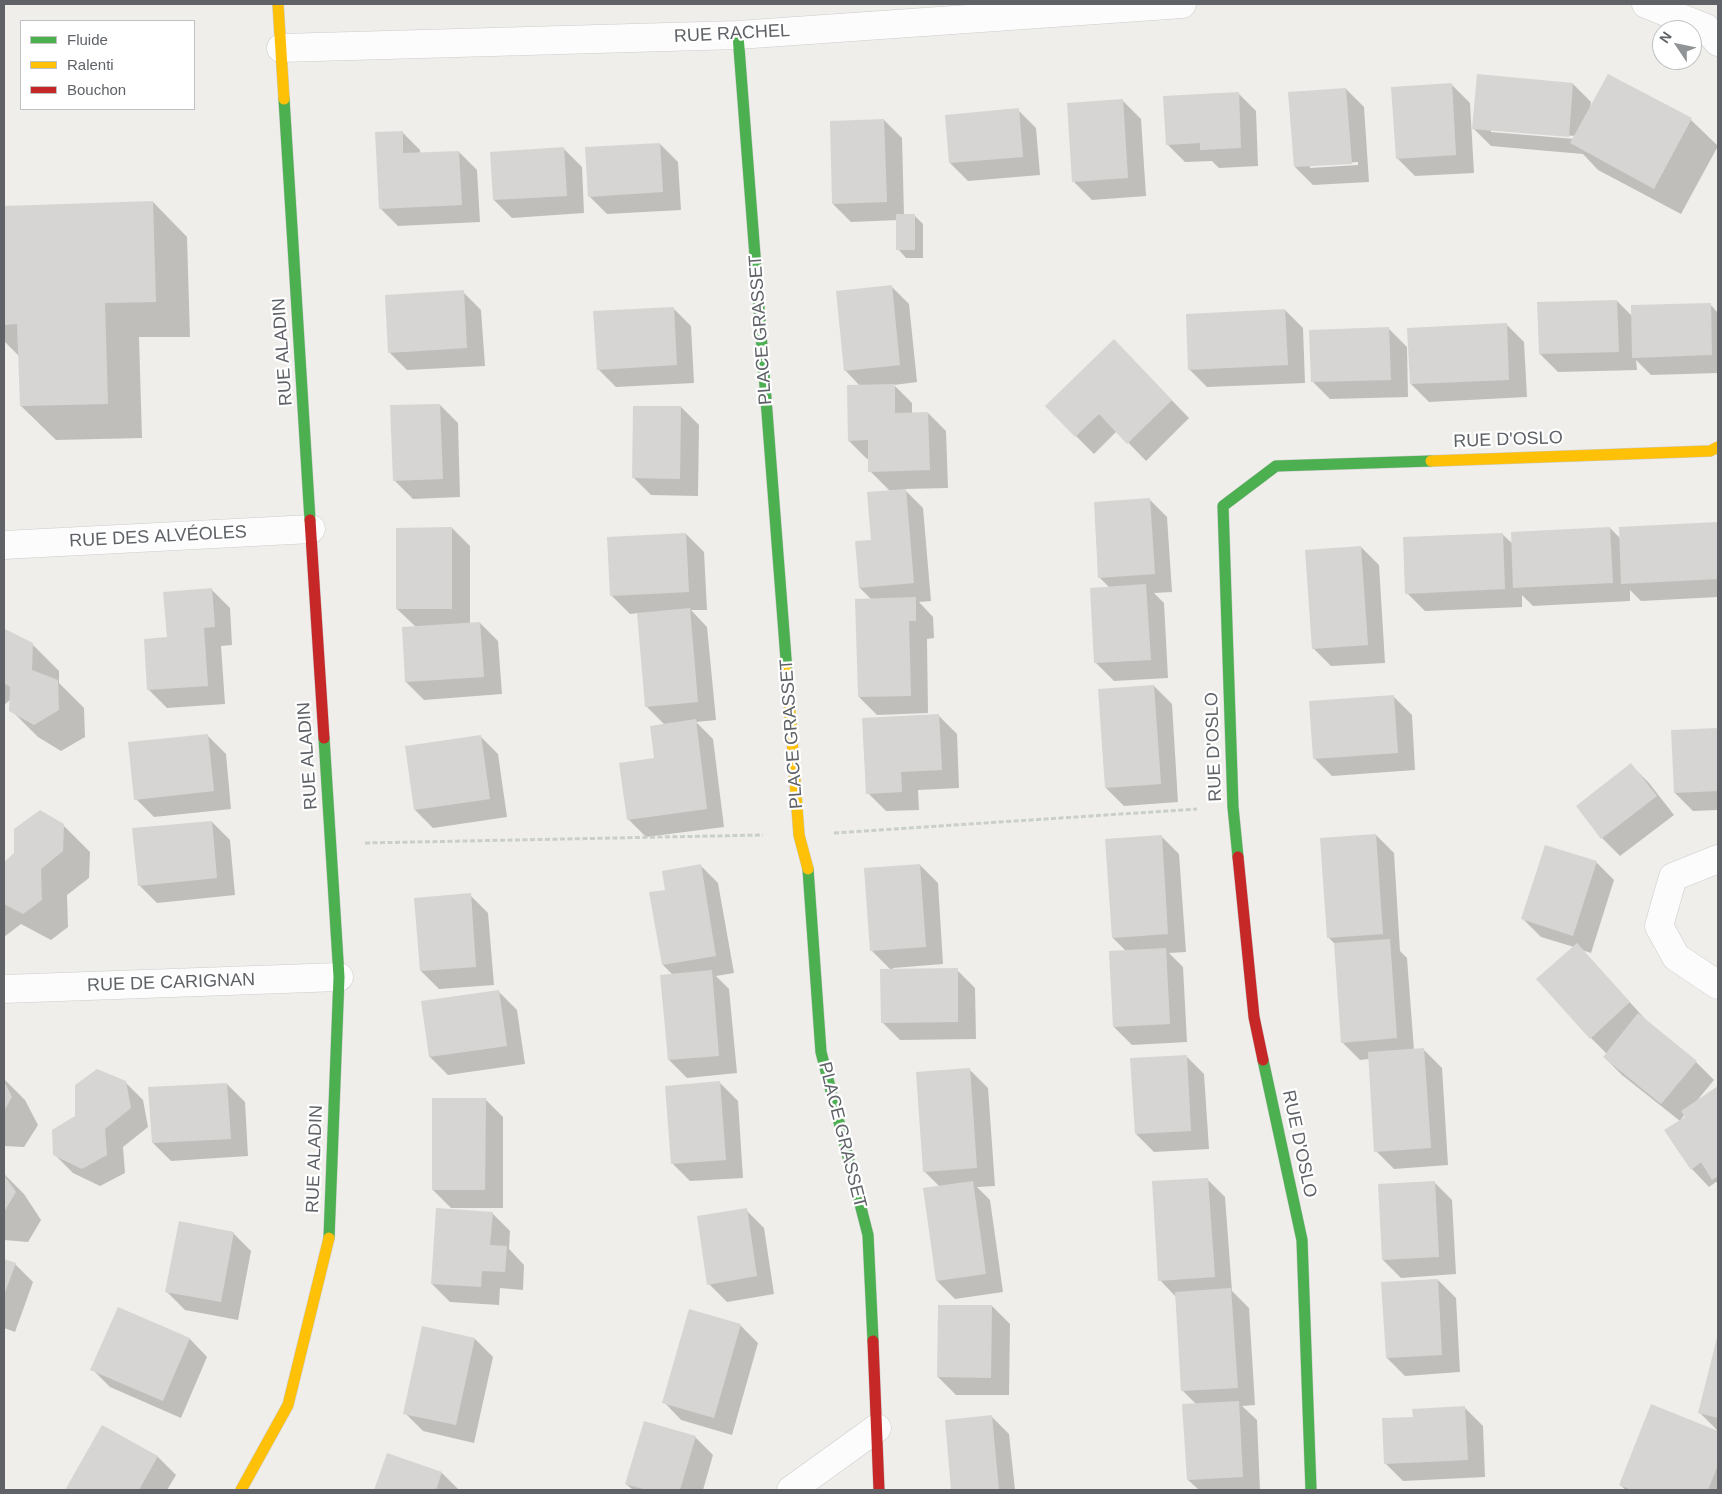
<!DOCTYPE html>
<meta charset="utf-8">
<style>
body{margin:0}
#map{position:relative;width:1722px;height:1494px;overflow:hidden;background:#efeeea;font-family:Helvetica,sans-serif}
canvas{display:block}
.frame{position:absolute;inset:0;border:5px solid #5f6368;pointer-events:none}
.legend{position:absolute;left:20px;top:20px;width:175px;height:90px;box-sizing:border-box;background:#fff;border:1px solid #bfc1c3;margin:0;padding:6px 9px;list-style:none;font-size:15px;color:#5f6368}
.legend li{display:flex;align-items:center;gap:10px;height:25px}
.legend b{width:25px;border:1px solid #bfc1c3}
.north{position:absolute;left:1652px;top:20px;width:50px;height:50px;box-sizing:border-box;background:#fff;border:1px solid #bfc1c3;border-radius:50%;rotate:304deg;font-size:14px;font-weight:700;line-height:20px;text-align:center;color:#5f6368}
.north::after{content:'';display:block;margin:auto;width:18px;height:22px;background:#919496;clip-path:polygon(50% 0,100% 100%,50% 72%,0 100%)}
</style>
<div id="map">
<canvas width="1722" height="1494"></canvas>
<div class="frame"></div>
<ul class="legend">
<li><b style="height:6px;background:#4caf50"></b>Fluide</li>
<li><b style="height:6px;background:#ffc107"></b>Ralenti</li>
<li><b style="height:6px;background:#c62828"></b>Bouchon</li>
</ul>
<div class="north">N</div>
</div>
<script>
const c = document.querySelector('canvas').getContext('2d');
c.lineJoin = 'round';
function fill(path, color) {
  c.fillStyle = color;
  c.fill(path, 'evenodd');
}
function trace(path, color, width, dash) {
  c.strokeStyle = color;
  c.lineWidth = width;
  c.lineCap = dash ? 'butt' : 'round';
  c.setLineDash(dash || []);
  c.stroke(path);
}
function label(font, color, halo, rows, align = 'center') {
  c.font = font + ' Helvetica,sans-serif';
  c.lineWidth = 4.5;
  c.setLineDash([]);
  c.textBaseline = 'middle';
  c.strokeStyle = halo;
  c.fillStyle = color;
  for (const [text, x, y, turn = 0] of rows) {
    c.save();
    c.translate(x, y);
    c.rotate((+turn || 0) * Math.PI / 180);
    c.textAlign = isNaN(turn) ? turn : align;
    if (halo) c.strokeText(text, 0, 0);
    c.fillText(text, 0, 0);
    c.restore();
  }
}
fill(new Path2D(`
 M1573 84 1591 102 1590 108 1691 120 1718 146 1681 214 1598 170 1583 154 1491 146 1473 128ZM1491 129 1575 136V139L1491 132Z
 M1452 85 1470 103 1474 173 1415 176 1397 158Z
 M1346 89 1364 107 1369 182 1313 185 1295 167ZM1358 162V165L1310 168V165Z
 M1238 93 1256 111 1258 166 1219 168 1212 161 1185 162 1167 144Z
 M1123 101 1141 119 1146 196 1092 200 1074 182Z
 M1018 110 1036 128 1040 175 968 181 950 163Z
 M884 120 902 138 904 215H914L923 224V258H906L898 249V220L851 222 833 204Z
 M402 132 420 150V154L459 152 477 170 480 222 398 226 380 208Z
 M660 144 678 162 681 210 607 214 589 196Z
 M564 149 582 167 584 213 512 218 494 200Z
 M153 202 187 237 190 337H139L142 438 56 440 21 406 20 357 4 341V207Z
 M891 286 909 304 917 382 894 385 912 403V414L928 413 946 431 948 488 904 489 923 508 931 601 919 602 933 617 934 638 927 639 928 713 877 715 859 697 872 600 860 588 856 542 872 541 890 491 870 471 869 458 867 459 849 441 860 386 845 370Z
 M463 292 481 310 485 366 407 370 389 352Z
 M1617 301 1632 316 1710 304 1718 313V373L1651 375 1636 360 1637 370 1558 372 1540 354Z
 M673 308 691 326 694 383 616 387 598 369Z
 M1285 310 1303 328 1305 383 1207 387 1189 369Z
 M1506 324 1524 342 1527 397 1429 402 1411 384Z
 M1389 329 1407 347 1408 397 1330 399 1312 381Z
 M1132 359 1189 418 1146 461 1117 431 1094 454 1076 436Z
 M440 405 458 423 460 497 413 499 395 481Z
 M681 407 699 425 698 496 651 495 633 477Z
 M1149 499 1167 517 1172 592 1154 593 1164 603 1168 678 1114 681 1096 663 1110 588 1099 577Z
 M1718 524V597L1641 601 1630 590V601L1533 606 1522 595V607L1425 611 1407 593 1502 534 1513 544 1610 528 1621 539Z
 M452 528 470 546V624L480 623 498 641 502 694 424 700 406 682 416 627 397 609Z
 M686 534 704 552 707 610H691L707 627 716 720 696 722 713 739 724 827 646 837 628 819 655 759 665 725 647 707 638 613 630 614 612 596 608 539Z
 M1361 547 1379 565 1385 663 1331 666 1313 648Z
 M212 590 230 608 232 645 221 646 225 704 167 708 149 690 145 640 168 638Z
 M5 630 32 644 59 671V683L84 708 85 737 61 751 38 737 11 710V699L4 705V631Z
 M1154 686 1172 704 1178 802 1124 806 1106 788Z
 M1394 697 1412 715 1415 770 1332 776 1314 758Z
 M939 716 957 734 959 788 918 790 919 810 886 811 868 793Z
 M1718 729V810L1693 811 1675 793 1672 731Z
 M208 736 226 754 231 809 154 817 136 799Z
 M480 736 498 754 507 817 433 828 415 810Z
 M1631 765 1649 783 1674 815 1620 856 1602 838 1578 807Z
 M212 822 230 840 235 895 157 903 139 885Z
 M63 825 90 852 89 878 67 895 68 927 51 940 21 924 4 937V863L16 854Z
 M1376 835 1394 853 1400 951 1407 958 1414 1050H1424L1442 1068 1448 1165 1394 1169 1376 1151 1369 1059 1360 1060 1342 1042 1335 944 1328 937Z
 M1161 836 1179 854 1186 952 1169 953 1183 967 1187 1042 1132 1045 1114 1027 1127 952 1113 938Z
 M1596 862 1614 880 1591 953 1582 950 1647 1021 1696 1062 1714 1080 1695 1103 1718 1089V1184L1716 1182 1709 1187 1692 1169 1687 1117 1685 1114 1680 1121 1622 1075 1604 1057 1607 1054 1591 1038 1574 947 1541 937 1523 919Z
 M700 865 718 883 734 973 716 976 729 989 737 1073 687 1078 669 1060 673 975 663 965 651 893 666 891Z
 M920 865 938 883 943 964 893 968V970H957L975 988 976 1039 900 1040 882 1022 891 970 871 950Z
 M470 895 488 913 494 985 439 989 421 971Z
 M499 992 517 1010 525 1064 448 1075 430 1057 423 1002Z
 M1186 1056 1204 1074 1209 1149 1154 1152 1136 1134Z
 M970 1070 988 1088 995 1186 977 1187 990 1200 1003 1292 955 1299 937 1281 925 1189 940 1187 924 1171Z
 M4 1079 25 1100 38 1125 24 1147 4 1146Z
 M125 1082 143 1100 148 1127 123 1147 125 1173 100 1186 73 1173 55 1155Z
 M720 1083 738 1101 743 1178 690 1181 672 1163Z
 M227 1084 245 1102 248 1156 171 1161 153 1143Z
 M485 1099 503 1117V1208H451L433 1190Z
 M4 1174 24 1194 41 1220 28 1242 4 1240Z
 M1207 1179 1225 1197 1232 1291 1249 1308 1255 1405 1242 1406 1257 1420 1260 1490H1199L1188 1480 1184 1405H1197L1183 1391 1176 1297 1160 1280Z
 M1434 1182 1452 1200 1456 1274 1401 1278 1383 1260Z
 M746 1210 764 1228 774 1294 727 1302 709 1284Z
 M492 1213 510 1231 509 1249 524 1265 523 1290 500 1288 499 1305 450 1302 432 1284Z
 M233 1233 251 1251 238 1320 185 1310 167 1292Z
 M4 1260 15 1264 33 1282 15 1332 4 1328Z
 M1438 1280 1456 1298 1460 1372 1405 1376 1387 1358Z
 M992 1306 1010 1324 1009 1395H956L938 1377Z
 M740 1325 758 1343 732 1435 681 1420 664 1402Z
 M190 1339 207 1357 181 1418 110 1387 92 1369Z
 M475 1339 493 1357 474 1443 423 1431 405 1413Z
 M1717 1339H1718V1431L1699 1412Z
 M1651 1406 1718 1432V1490H1626L1620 1485Z
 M1465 1408 1483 1426 1485 1477 1403 1481 1385 1463 1414 1418Z
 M991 1416 1009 1434 1015 1490H953L946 1421Z
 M103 1426 158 1457 176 1475 167 1490H66Z
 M695 1437 713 1455 703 1490H633L626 1484Z
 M387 1455 442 1473 459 1490H375Z`), '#0003');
fill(new Path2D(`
 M1477 74 1573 83 1569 137 1472 129Z
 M1608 74 1692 118 1654 189 1570 143Z
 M1452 83 1456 155 1396 159 1391 87Z
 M1346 88 1352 164 1294 167 1288 92Z
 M1239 92 1241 148 1200 150V143L1166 145 1163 96Z
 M1123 99 1128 178 1072 182 1067 103Z
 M1019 108 1023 157 949 163 945 115Z
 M884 119 887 202 832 204 830 121Z
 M403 131V153L459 151 462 205 379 209 375 132Z
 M660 143 663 192 588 197 585 147Z
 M564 147 567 196 493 200 490 152Z
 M153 201 156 302 105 303 108 404 20 406 17 324 4 325V206Z
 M896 214H915V250H896Z
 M892 285 900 365 844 371 836 291Z
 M464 290 467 348 388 353 385 295Z
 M1617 300 1619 352 1539 354 1537 302Z
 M1711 303 1712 355 1632 358 1631 305Z
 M674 307 677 365 597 370 593 311Z
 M1285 309 1288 365 1188 370 1186 314Z
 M1507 323 1509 380 1410 384 1407 328Z
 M1389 327 1391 380 1311 382 1309 330Z
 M1114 339 1172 400 1127 444 1099 414 1075 437 1045 406Z
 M895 384V413L928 412 930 470 868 472V440L848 441 847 385Z
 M440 404 443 479 393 481 390 405Z
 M633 406H681L680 479 632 478Z
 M906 489 914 583 859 588 855 541 871 540 867 492Z
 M1150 498 1155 574 1098 578 1094 502Z
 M1718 522V579L1621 584 1619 527Z
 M452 527V609H396V528Z
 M1610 527 1613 583 1513 588 1511 532Z
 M686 533 689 592 610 596 607 537Z
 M1503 533 1505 589 1405 594 1403 537Z
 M1361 546 1368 645 1312 649 1305 550Z
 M1146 584 1151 660 1094 663 1090 588Z
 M212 588 215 627 204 628 208 686 147 690 144 639 167 637 163 592Z
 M916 597V621H909L911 696 858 697 855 599Z
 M690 608 698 702 645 707 637 613Z
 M480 622 484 677 405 682 402 627Z
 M5 629 33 643 32 670 58 680 59 710 34 725 9 711 10 687 4 683Z
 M1154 685 1161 784 1105 788 1098 689Z
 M1394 695 1398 753 1313 759 1309 701Z
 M939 714 942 770 901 772 902 792 866 794 862 718Z
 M696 719 707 809 627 820 619 763 654 758 650 726Z
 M1718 728V791L1674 793 1671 730Z
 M208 734 214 791 134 800 128 742Z
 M481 735 490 799 414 810 405 746Z
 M1631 763 1657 796 1601 839 1576 806Z
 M40 810 64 824 63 851 41 869 42 900 23 914 4 904V862L14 853V829Z
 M212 821 217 878 138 886 132 828Z
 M1376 834 1383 934 1327 938 1320 838Z
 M1162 835 1168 934 1112 938 1105 839Z
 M1545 845 1597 861 1573 936 1521 919Z
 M701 864 716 956 662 965 649 892 665 890 662 871Z
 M920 864 926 947 870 951 864 868Z
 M471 893 476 967 420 971 414 898Z
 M1390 939 1397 1038 1341 1043 1334 943Z
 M1577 943 1630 1002 1590 1039 1536 979Z
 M1166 948 1170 1024 1113 1027 1109 951Z
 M958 968V1022L881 1023 880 969Z
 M712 970 719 1056 668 1060 660 975Z
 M499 990 507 1046 429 1057 421 1001Z
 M1638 1013 1697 1061 1661 1104 1603 1057Z
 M1424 1048 1431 1148 1374 1152 1368 1052Z
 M1187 1055 1191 1131 1135 1134 1130 1058Z
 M970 1068 977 1168 923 1172 916 1072Z
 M97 1069 126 1081 131 1108 105 1129 107 1155 82 1169 53 1155 52 1130 75 1116V1085Z
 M4 1081 12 1097 4 1111Z
 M720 1081 726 1160 671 1164 665 1086Z
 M227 1083 231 1139 152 1143 148 1087Z
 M1718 1086V1176L1712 1180 1701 1162 1691 1170 1664 1130 1685 1117 1681 1111Z
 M432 1098H486L485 1190H432Z
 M4 1175 16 1192 4 1212Z
 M1208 1178 1215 1277 1158 1281 1152 1181Z
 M973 1181 986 1274 936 1281 923 1188Z
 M1435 1181 1439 1257 1382 1260 1378 1184Z
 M436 1208 493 1212 490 1245 507 1246 505 1272 482 1271 481 1287 431 1284Z
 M747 1208 757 1276 707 1285 697 1216Z
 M179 1221 234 1232 221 1302 165 1292Z
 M4 1259 16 1263 4 1295Z
 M1438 1279 1442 1355 1386 1358 1381 1282Z
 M1231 1288 1238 1388 1181 1391 1175 1292Z
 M938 1305H992L991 1378 937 1377Z
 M118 1307 190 1338 163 1401 90 1370Z
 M689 1309 741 1324 714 1418 662 1403Z
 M422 1326 475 1338 456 1425 403 1414Z
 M1717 1338H1718V1418L1698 1413Z
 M1239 1401 1243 1477 1187 1480 1182 1404Z
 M1651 1404 1718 1431V1465L1708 1490H1632L1619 1485Z
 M1465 1406 1468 1460 1384 1464 1382 1418 1413 1417 1412 1409Z
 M992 1415 999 1490H951L945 1420Z
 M644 1421 696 1436 680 1490H647L625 1484Z
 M102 1425 158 1456 139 1490H65Z
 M387 1453 442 1472 436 1490H374Z`), '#d6d5d3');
const street = new Path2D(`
 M1646 4 1706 28 1718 42
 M281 48 738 35 1182 4
 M4 545 311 529
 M1718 859 1673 877 1659 926 1676 957 1718 985
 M4 989 339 977
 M791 1490 877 1428`);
const fast = new Path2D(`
 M738 35 787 672
 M284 99 310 520
 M324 738 339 977 329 1238
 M1238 857 1233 807 1223 506 1276 466 1431 461
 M808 869 821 1052 868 1235 873 1341
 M1263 1060 1302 1240 1311 1490`);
const slow = new Path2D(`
 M278 4 284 99
 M1431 461 1710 451 1718 447
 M787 672 799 835 808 869
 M241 1490 288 1405 329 1238`);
const jam = new Path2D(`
 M310 520 324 738
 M1238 857 1254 1017 1263 1060
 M873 1341 879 1490`);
trace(street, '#cbcccc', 29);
trace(fast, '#cacacb', 12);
trace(slow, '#cacacb', 12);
trace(jam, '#cacacb', 12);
trace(new Path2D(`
 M834 833 1197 809
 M365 843 763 835`), '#cacfcc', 3, [5, 2.5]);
trace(street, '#fdfcfc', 28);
trace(fast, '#4caf50', 11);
trace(slow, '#ffc107', 11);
trace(jam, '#c62828', 11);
label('18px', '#5f6368', '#fff', [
 ["RUE RACHEL",732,34,-3],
 ["PLACE GRASSET",761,330,-94],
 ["RUE ALADIN",283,352,-94],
 ["RUE D'OSLO",1508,440,-2],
 ["RUE DES ALVÉOLES",158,537,-3],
 ["PLACE GRASSET",792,734,-94],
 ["RUE D'OSLO",1214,747,-92],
 ["RUE ALADIN",308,756,-94],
 ["RUE DE CARIGNAN",171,983,-2],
 ["PLACE GRASSET",842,1135,76],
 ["RUE D'OSLO",1299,1144,78],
 ["RUE ALADIN",315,1159,-88]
]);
</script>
